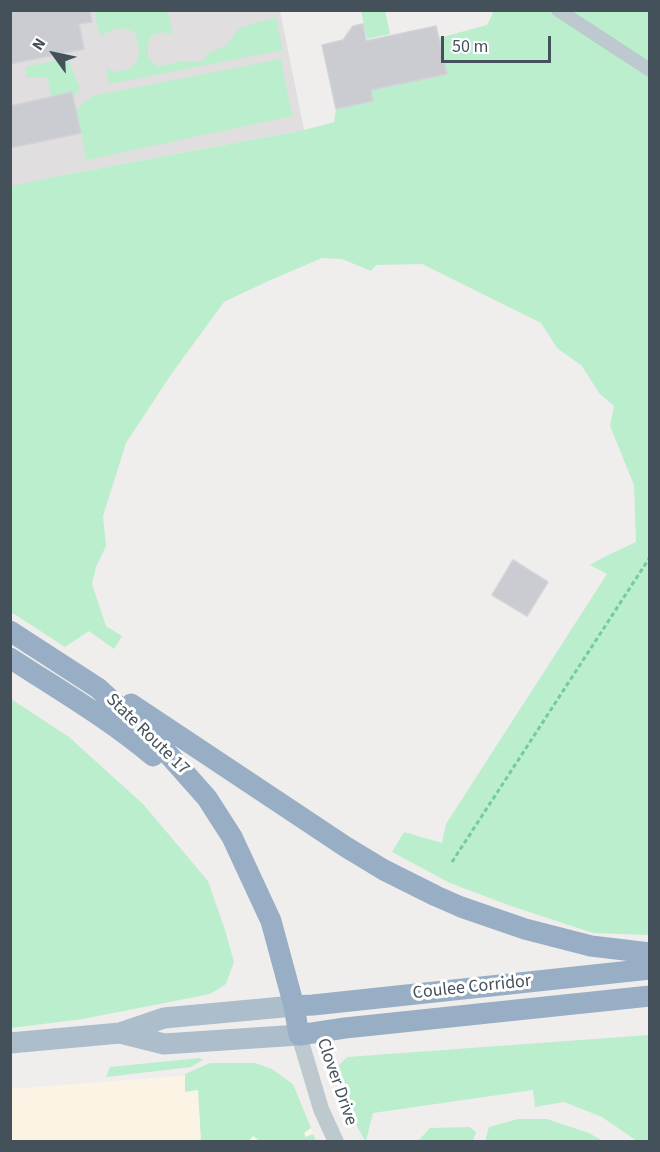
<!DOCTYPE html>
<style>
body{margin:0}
#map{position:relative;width:660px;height:1152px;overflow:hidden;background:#f0eded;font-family:"Source Sans 3",sans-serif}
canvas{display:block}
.frame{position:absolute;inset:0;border:12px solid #45515a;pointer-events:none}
.north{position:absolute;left:24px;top:24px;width:60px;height:60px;-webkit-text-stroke:4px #fff;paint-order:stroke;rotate:303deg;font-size:16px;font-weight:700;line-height:24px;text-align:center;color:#45515a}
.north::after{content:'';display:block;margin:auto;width:21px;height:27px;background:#45515a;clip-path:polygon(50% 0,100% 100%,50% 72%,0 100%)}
.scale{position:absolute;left:441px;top:36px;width:110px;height:27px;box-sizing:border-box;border:3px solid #45515a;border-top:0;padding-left:8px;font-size:18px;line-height:21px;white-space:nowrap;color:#45515a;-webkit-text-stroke:4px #fff;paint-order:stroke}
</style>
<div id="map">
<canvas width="660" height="1152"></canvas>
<div class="frame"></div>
<div class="north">N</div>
<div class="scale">50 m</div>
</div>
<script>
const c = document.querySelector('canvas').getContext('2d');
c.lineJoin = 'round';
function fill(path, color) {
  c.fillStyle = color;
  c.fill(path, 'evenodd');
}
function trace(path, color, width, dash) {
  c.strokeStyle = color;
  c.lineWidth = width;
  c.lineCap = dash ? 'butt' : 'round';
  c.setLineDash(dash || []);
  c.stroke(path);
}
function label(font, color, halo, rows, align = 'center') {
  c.font = font + ' "Source Sans 3",sans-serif';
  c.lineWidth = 6;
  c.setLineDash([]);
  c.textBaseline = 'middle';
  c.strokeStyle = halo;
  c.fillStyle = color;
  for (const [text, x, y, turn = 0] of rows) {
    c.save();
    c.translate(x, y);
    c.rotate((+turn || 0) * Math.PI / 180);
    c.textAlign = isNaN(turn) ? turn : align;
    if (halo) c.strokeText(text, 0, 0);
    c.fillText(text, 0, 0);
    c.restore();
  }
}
fill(new Path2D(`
 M272 1069 293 1084 316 1141 11 1142V1089Z`), '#fbf4e5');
fill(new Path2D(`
 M10 11H280L304 130 63 175 11 187Z`), '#e1dedf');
fill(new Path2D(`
 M94 11H168L173 35 162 32 151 36 148 43V57L157 67 183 61H202L208 53 226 46 239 28 276 17 283 50 109 84 106 67 115 72 129 69 138 61 139 49 136 34C122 24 114 29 100 36Z
 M361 11H385L390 34 367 39Z
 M490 11H649V935L593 933 511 906 450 883 392 852 404 832 442 843 446 824 607 574 590 565 602 558 636 542 634 485 610 426 614 406 599 393 582 366 557 348 541 323 422 264 376 265 371 271 342 259 322 258 266 282 224 302 170 376 126 443 103 516 106 546 96 567 92 584 106 626 122 636 114 649 89 631 65 647 11 612 10 186 63 175 304 130 334 122 336 109 373 101 371 90 446 74 439 38 487 25 493 13Z
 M67 58 80 88 73 98 51 97 48 77 27 78 26 67Z
 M281 59 292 116 87 160 75 110 92 96Z
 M11 699 69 737 143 804 208 881 225 930 234 962 226 984 210 994 83 1019 11 1028Z
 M649 1035V1141H637L602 1117 564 1102 535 1107 533 1090 373 1113 366 1141H365L340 1094 337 1067 347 1057Z
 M199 1058 203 1060 191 1067 106 1077 110 1067Z
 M210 1063H255L272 1069 293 1084 311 1128 304 1133 306 1137 313 1134 316 1141H260L253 1136 249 1141H201L198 1090 185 1092V1074Z
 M518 1119H547L589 1133 603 1141H485L489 1127Z
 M470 1127 476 1132 473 1141H418L430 1128Z`), '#bbeecd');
const building = new Path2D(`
 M10 10H90L92 22 79 24 84 49 10 64Z
 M363 24 366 41 436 26 447 74 371 90 373 101 336 109 322 45 343 40 353 26Z
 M72 92 81 133 10 148V106Z
 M513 560 548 582 527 616 492 595Z`);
fill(building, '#caccd2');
trace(building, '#d1d3d9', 1.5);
trace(new Path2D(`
 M452 862 650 557`), '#73cb9e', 3, [4.5, 3]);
trace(new Path2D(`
 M558 10 650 70`), '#bdc8cf', 14);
trace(new Path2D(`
 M299 1035 321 1109 336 1142`), '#bdc8cf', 16);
trace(new Path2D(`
 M120 1033 164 1044 299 1035
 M10 1043 120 1033 164 1018 294 1006`), '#acbdcc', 21);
trace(new Path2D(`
 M10 631 98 688 160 745 207 798 232 837 271 921 294 1006 299 1035 345 1028 650 996
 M10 658C59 690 109 719 153 756
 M131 704 346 847 384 870 436 896 461 907 525 929 591 946 650 953
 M294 1006 313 1005 650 969`), '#98aec4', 21);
label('18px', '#45515a', '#fff', [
 ["State Route 17",147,735,44],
 ["Coulee Corridor",472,988,-6],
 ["Clover Drive",336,1082,71]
]);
</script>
